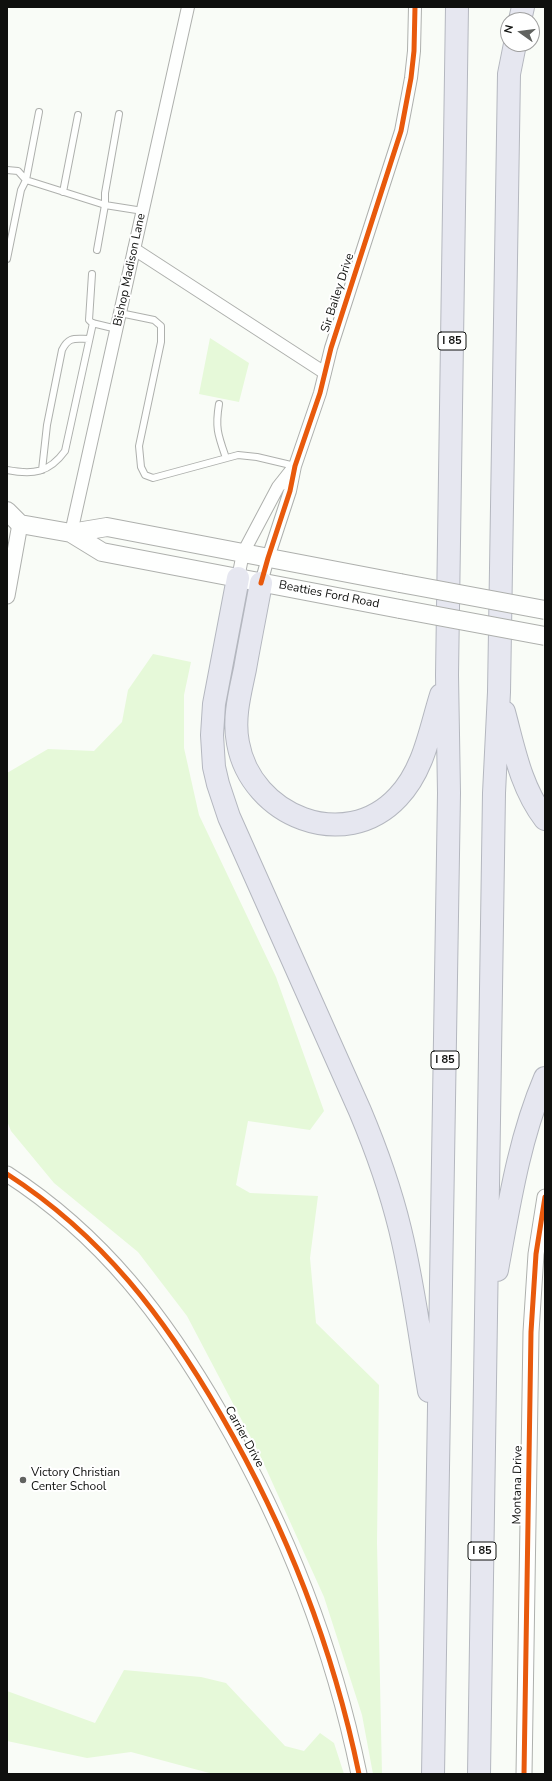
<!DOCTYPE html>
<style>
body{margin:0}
#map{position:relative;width:552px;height:1781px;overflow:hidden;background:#f9fcf7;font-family:"Nunito Sans",sans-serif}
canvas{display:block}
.frame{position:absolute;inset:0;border:8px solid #0f100e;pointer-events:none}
.north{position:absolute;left:500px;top:12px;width:40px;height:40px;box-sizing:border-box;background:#fff;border:1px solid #9f9f9f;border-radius:50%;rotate:284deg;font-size:11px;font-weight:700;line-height:16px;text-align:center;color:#0f100e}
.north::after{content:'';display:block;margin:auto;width:14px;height:18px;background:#616360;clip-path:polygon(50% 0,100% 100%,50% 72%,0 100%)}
</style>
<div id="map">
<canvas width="552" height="1781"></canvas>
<div class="frame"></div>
<div class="north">N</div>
</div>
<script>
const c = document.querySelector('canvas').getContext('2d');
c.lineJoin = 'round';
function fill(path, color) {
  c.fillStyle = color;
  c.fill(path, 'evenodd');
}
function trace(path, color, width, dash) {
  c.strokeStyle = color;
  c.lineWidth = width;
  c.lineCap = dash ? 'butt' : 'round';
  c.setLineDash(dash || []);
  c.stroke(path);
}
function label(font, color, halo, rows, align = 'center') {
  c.font = font + ' "Nunito Sans",sans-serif';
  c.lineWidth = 4;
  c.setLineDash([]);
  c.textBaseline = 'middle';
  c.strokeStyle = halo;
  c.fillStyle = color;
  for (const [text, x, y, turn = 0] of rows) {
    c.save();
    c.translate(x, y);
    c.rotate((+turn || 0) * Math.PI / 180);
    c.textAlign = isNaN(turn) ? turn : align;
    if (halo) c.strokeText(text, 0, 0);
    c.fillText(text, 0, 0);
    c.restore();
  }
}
fill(new Path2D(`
 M210 338 249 363 239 402 199 394Z
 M153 654 191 662 184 695V748L199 815 276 977 324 1111 310 1130 248 1121 236 1185 250 1193 318 1196 310 1258 316 1323 379 1385 377 1543 382 1774H373L362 1715 324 1597 259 1453 187 1316 138 1252 54 1183 11 1131 7 1121V773L48 749 94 751 122 722 128 690Z
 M124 1670 201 1677 226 1683 285 1746 304 1751 320 1733 334 1743 344 1774H213L131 1752 87 1758 7 1741V1691L95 1723Z`), '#e6f9d9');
const service = new Path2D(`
 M7 170 18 171 26 180
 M26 180 39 112
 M63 192 78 115
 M97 250 105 205V193L119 114
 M7 259 21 190 26 180 105 205 143 211
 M92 274 89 320 92 323 117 329
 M120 313 154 320 161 326V342L139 446 141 467 145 475 153 478 238 455 257 457 295 466
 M219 404C215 428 218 435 226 458
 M7 470C33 475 49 473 65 451L93 323
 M42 470 47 425 62 350C69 336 75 339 89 339`);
const minor = new Path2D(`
 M134 249 325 373
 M71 533 188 7
 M238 578 243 553 278 487 293 468
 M261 583 268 558 290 491 295 466 320 393 331 348 401 131 411 78 414 51 415 7`);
const tertiary = new Path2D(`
 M7 596 20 524
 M7 1174C103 1236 165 1318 221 1415 286 1527 333 1648 359 1774
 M524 1774 531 1332 536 1254 545 1197`);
const secondary = new Path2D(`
 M7 511 20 524 71 533 107 527 400 583
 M71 533 102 552 400 609`);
const motorway = new Path2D(`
 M520 20 523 7
 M238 578 214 704 212 735 214 767 218 784 229 817 360 1111C376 1149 390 1188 400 1229 413 1282 420 1337 429 1391
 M261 583C256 611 250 640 245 669 240 693 233 718 238 743 251 816 345 854 398 797 424 770 430 730 441 695
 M504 712C514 749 521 788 545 819
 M497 1270C509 1205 519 1139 545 1078
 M433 1774 449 793 447 675 457 7
 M479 1774 494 793 499 692 509 74 515 44`);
trace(service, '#aeb0ad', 8);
trace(minor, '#aeb0ad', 14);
trace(tertiary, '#aeb0ad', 17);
trace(secondary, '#aeb0ad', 20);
trace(motorway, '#b4b7bf', 24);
trace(service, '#fefffe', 6);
trace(minor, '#fefffe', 12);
trace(tertiary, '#fefffe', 15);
trace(secondary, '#fefffe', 18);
trace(motorway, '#e6e7f0', 22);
const secondaryBridge = new Path2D(`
 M400 583 545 610
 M400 609 545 636`);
trace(secondaryBridge, '#aeb0ad', 20, []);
trace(secondaryBridge, '#fefffe', 18);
trace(new Path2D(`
 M261 583 268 558 290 491 295 466 320 393 331 348 401 131 411 78 414 51 415 7
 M7 1174C103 1236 165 1318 221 1415 286 1527 333 1648 359 1774
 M524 1774 531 1332 536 1254 545 1197`), '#e8590c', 5);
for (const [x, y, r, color] of [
 [23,1480,4,"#616360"]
]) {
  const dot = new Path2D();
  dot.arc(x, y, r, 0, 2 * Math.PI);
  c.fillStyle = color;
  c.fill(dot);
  trace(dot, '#fff', 1.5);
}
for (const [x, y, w] of [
 [452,341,28],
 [445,1060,28],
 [482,1551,28]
]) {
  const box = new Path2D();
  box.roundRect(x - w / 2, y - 9, w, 18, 3);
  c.fillStyle = '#fff';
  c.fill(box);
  trace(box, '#0f100e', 1);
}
label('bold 11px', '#0f100e', null, [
 ["I 85",452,341],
 ["I 85",445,1060],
 ["I 85",482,1551]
]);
label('12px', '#0f100e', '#fff', [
 ["Bishop Madison Lane",130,270,-78],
 ["Sir Bailey Drive",338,293,-72],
 ["Beatties Ford Road",329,595,11],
 ["Carrier Drive",244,1437,61],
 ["Montana Drive",518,1485,-89]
]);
label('12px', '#0f100e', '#fff', [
 ["Victory Christian",31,1473],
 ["Center School",31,1487]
], 'left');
</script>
